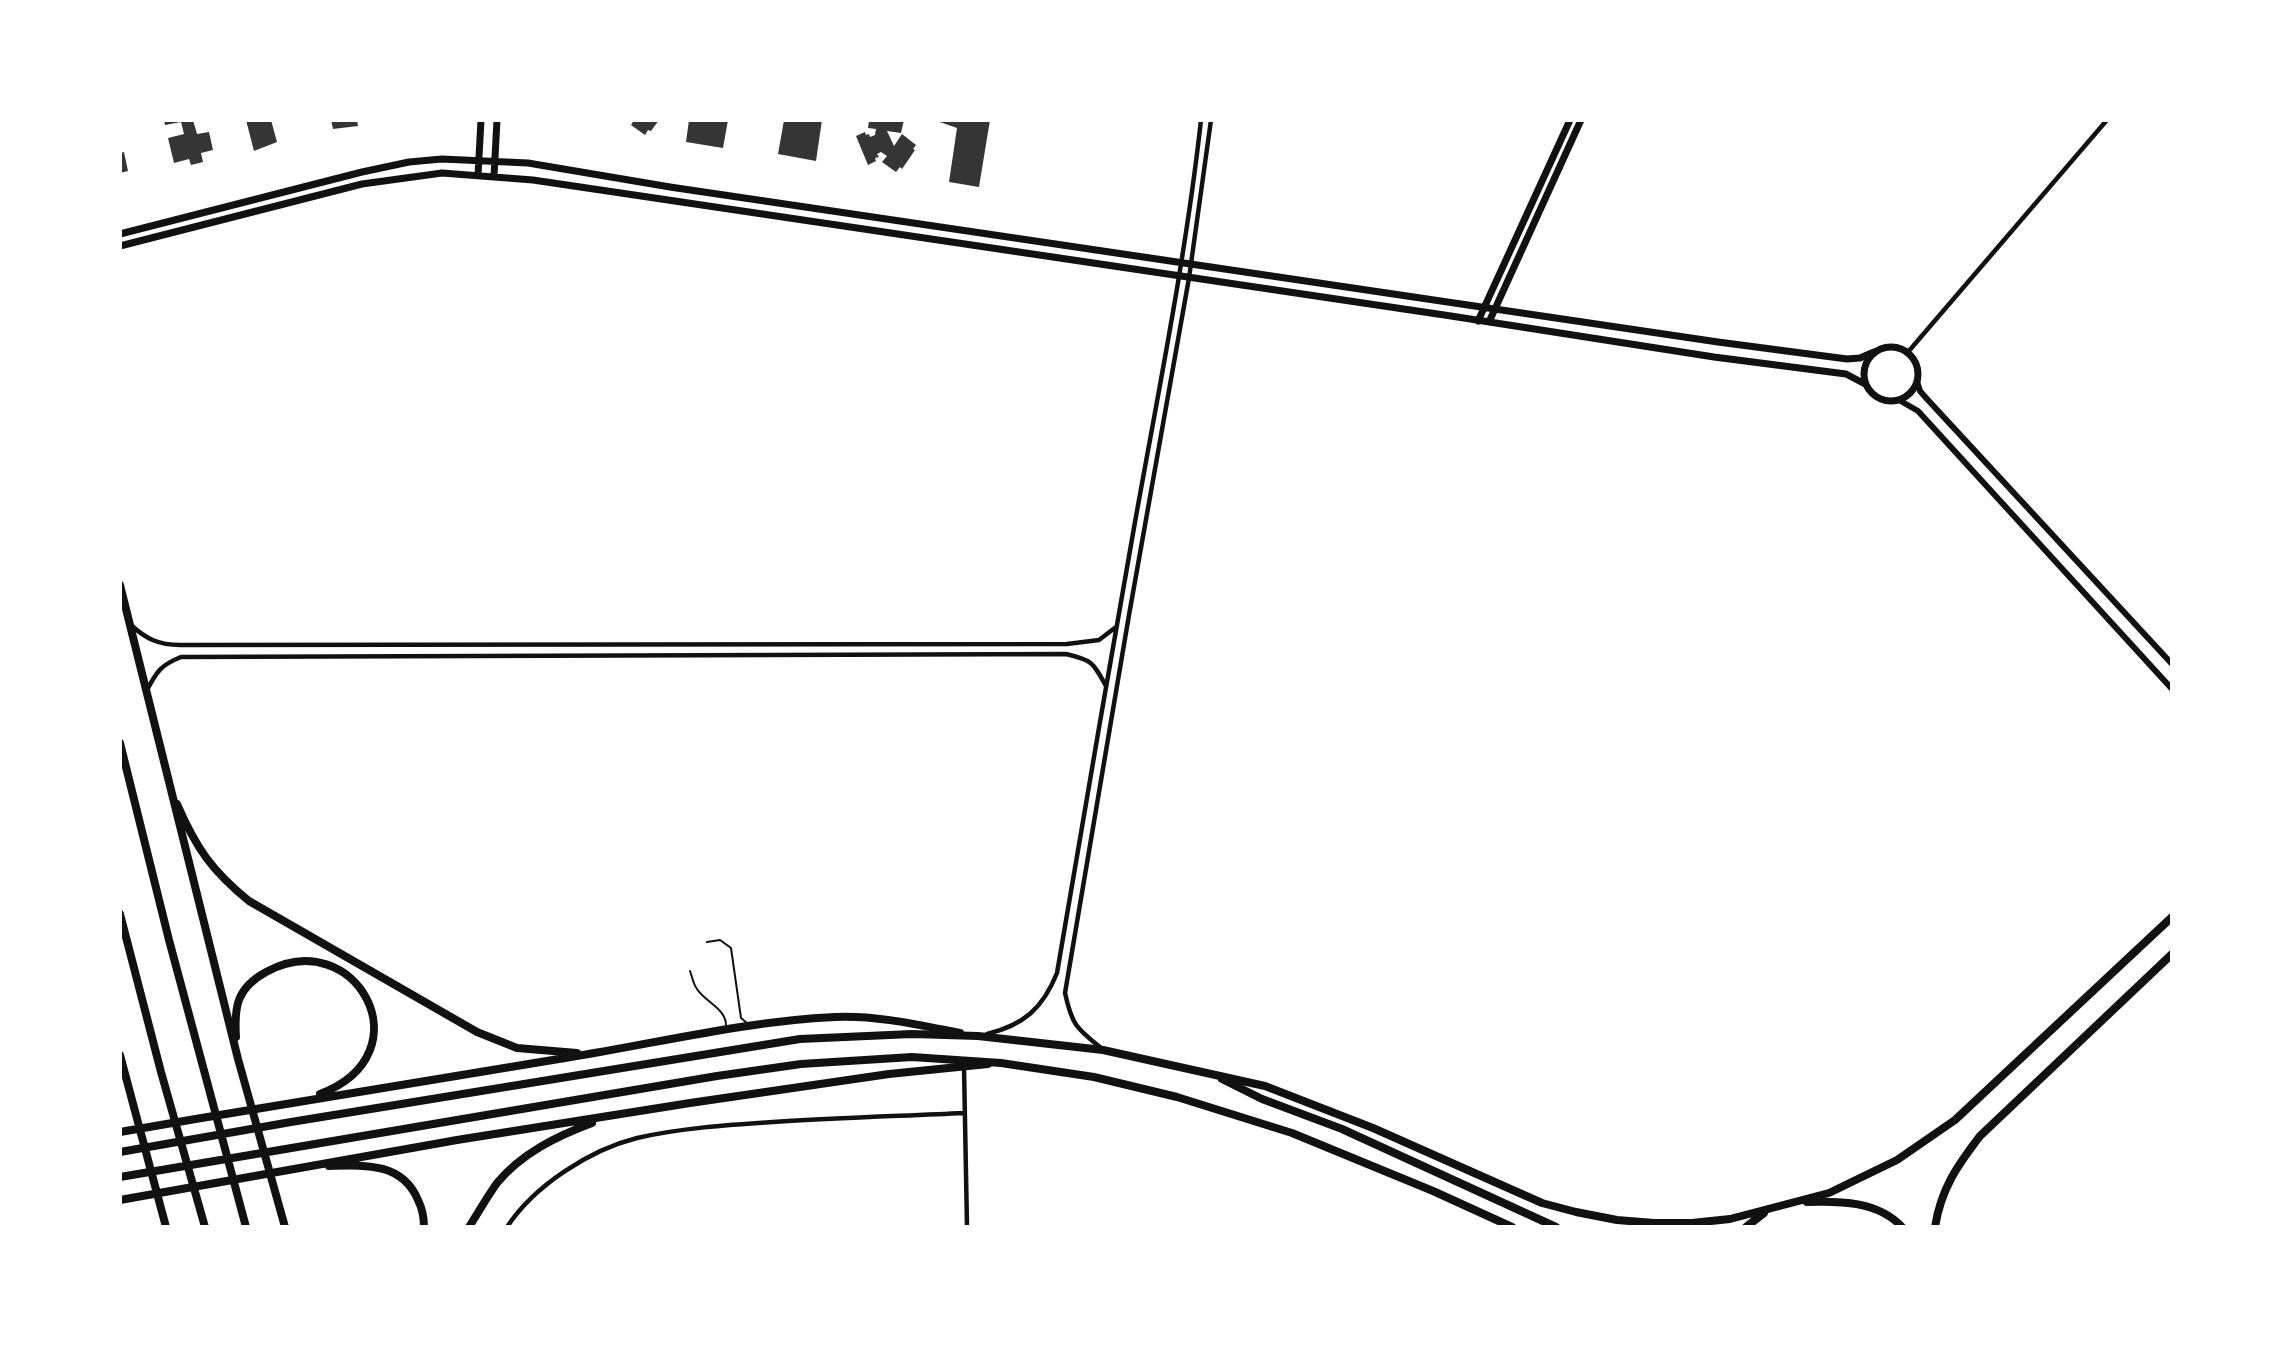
<!DOCTYPE html>
<style>
body{margin:0}
#map{position:relative;width:2292px;height:1347px;overflow:hidden;background:#fff;font-family:"PT Sans",sans-serif}
canvas{display:block}
.frame{position:absolute;inset:0;border:122px solid #fff;pointer-events:none}
</style>
<div id="map">
<canvas width="2292" height="1347"></canvas>
<div class="frame"></div>
</div>
<script>
const c = document.querySelector('canvas').getContext('2d');
c.lineJoin = 'round';
function fill(path, color) {
  c.fillStyle = color;
  c.fill(path, 'evenodd');
}
function trace(path, color, width, dash) {
  c.strokeStyle = color;
  c.lineWidth = width;
  c.lineCap = dash ? 'butt' : 'round';
  c.setLineDash(dash || []);
  c.stroke(path);
}
fill(new Path2D(`
 M164 120H193L197 134 209 132 213 150 201 153 203 162 191 165 189 159 174 163 168 138 184 134 181 122 165 125Z
 M246 120H271L277 142 254 151Z
 M331 120H357L358 126 333 129Z
 M634 120H659L651 131 648 130 645 135 631 125Z
 M689 120H728L723 148 686 142Z
 M784 120H822L816 161 778 154Z
 M869 120H904L901 133 887 131 894 146 902 134 916 145 913 149 915 150 902 169 900 167 896 172 882 162 887 156 881 152 877 154 879 157 875 158 876 161 868 165 856 136 865 132 866 135 869 134 870 137 875 135 876 129 868 128Z
 M934 120H990L979 187 949 182 957 128Z
 M124 152 128 171 120 173V153Z`), '#353535');
trace(new Path2D(`
 M707 942 720 940 731 948 741 1018 747 1023
 M690 971C692 976 693 984 697 989 705 1002 727 1009 726 1026`), '#111', 2);
trace(new Path2D(`
 M1908 352 2107 120
 M131 625C146 639 159 645 180 645L1067 644 1099 640 1116 627
 M147 690C157 671 161 665 181 657L1066 654C1092 660 1093 662 1106 686
 M987 1034C1024 1025 1043 1008 1057 973 1083 823 1108 672 1135 522 1159 388 1186 255 1201 120
 M1101 1048C1076 1028 1072 1025 1065 993L1129 615 1189 278 1211 120
 M964 1067 967 1227
 M507 1227C534 1186 589 1150 637 1138 681 1128 727 1125 773 1122 837 1118 901 1116 964 1113`), '#111', 4.5);
trace(new Path2D(`
 M1917 381 1920 391 1927 399 2172 664
 M1899 400 1918 411 2172 689`), '#111', 6);
trace(new Path2D(`
 M478 175 481 120
 M494 176 497 120
 M120 234 362 172 409 162 442 159 528 163 670 187 1718 342 1847 359 1860 358 1874 352
 M120 246 362 184 442 173 533 180 1451 316 1714 357 1846 374 1865 384
 M1478 321 1570 120
 M1489 322 1581 120
 M1864 374a27 27 0 1 1 54 0a27 27 0 1 1-54 0Z`), '#111', 7);
trace(new Path2D(`
 M120 585 238 1059 285 1227
 M177 804C196 848 212 871 249 901L477 1032 517 1048 577 1053
 M236 1037C234 1006 237 988 266 972 355 923 428 1053 320 1094
 M120 1055 166 1227
 M1222 1079 1262 1099 1342 1129 1556 1227
 M120 1132C270 1106 420 1081 571 1057 658 1043 746 1021 835 1017 876 1015 919 1025 960 1033
 M329 1166C364 1165 402 1162 418 1200 422 1208 424 1218 424 1227
 M120 1200 457 1140 690 1103 889 1074 988 1064
 M469 1227C478 1213 487 1197 497 1183 522 1153 557 1136 592 1123`), '#111', 8);
trace(new Path2D(`
 M120 743 169 940 246 1227
 M120 914 161 1072 205 1227
 M120 1152 291 1122 800 1039 912 1034 978 1036 1103 1050 1265 1086 1373 1128 1542 1203 1576 1212 1617 1220 1654 1223H1692L1730 1219 1829 1193 1897 1160 1955 1120 2172 917
 M120 1177 717 1076 801 1064 912 1057 1001 1063 1094 1077 1177 1097 1292 1133 1433 1191 1512 1227
 M1807 1202C1840 1201 1878 1201 1902 1227
 M1746 1227 1764 1213
 M1935 1227C1941 1189 1957 1166 1980 1136L2172 954`), '#111', 8);
</script>
